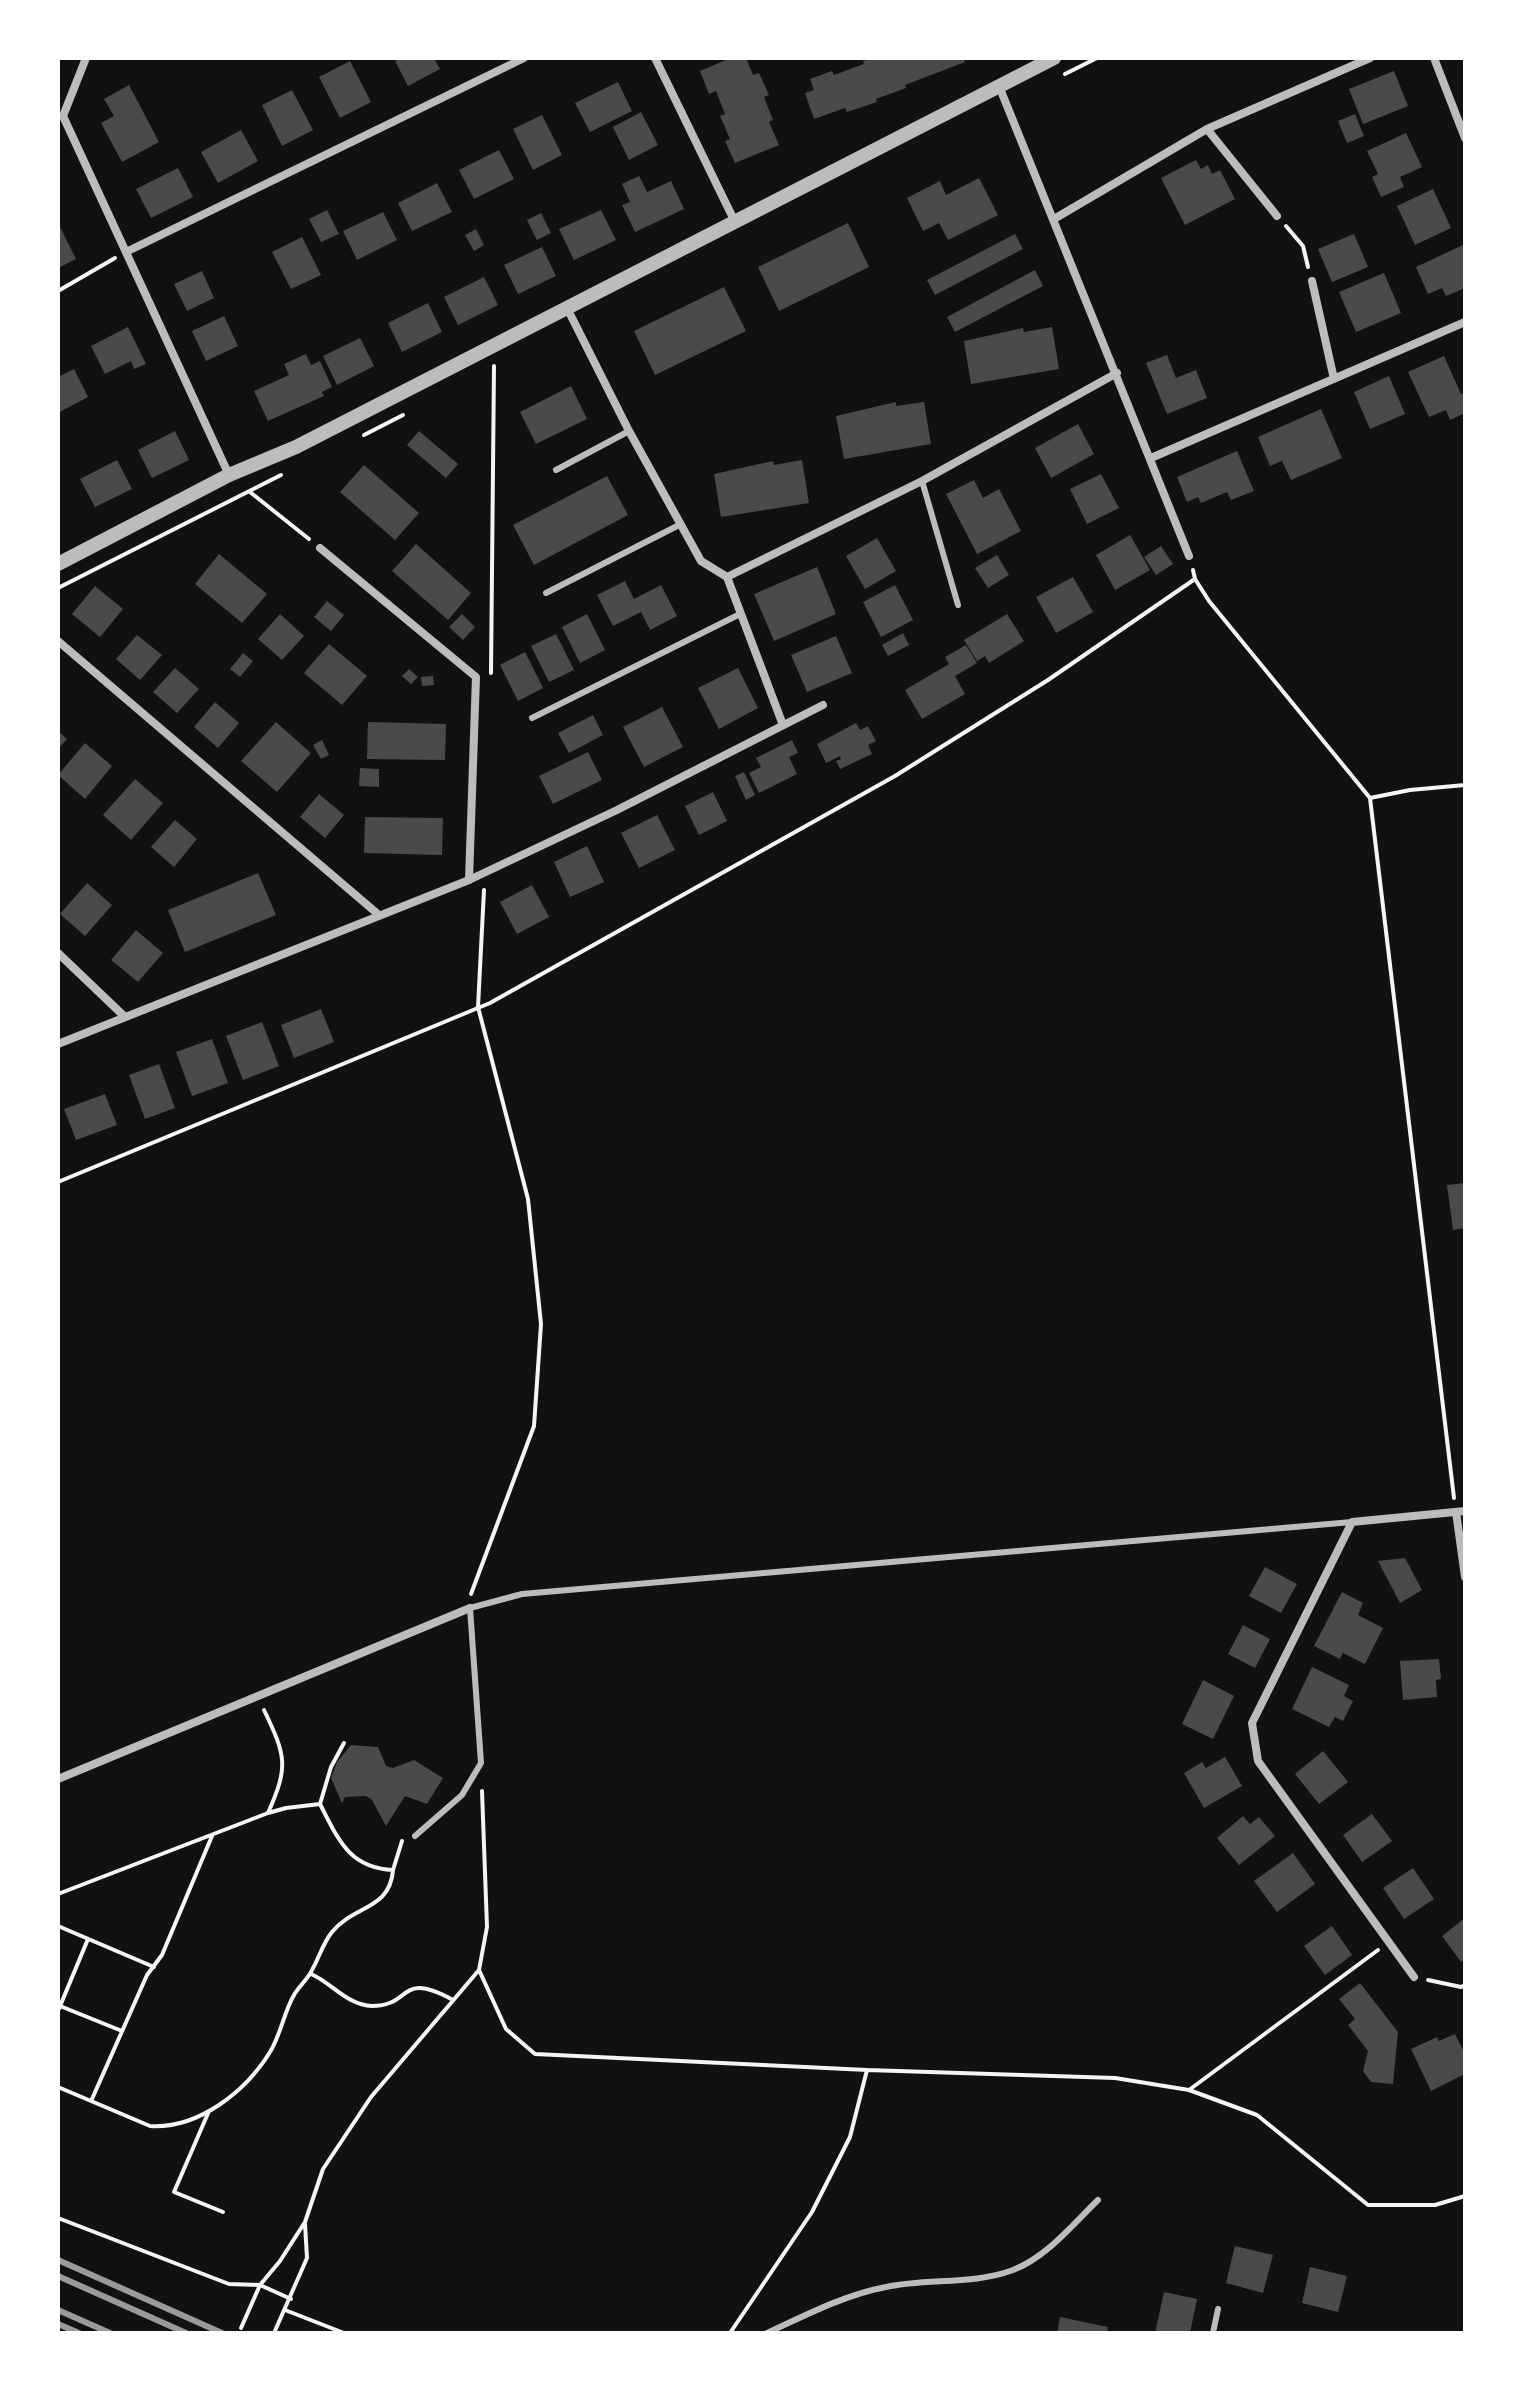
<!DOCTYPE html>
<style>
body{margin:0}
#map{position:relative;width:1523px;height:2391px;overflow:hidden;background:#111;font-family:Bitter,serif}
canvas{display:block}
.frame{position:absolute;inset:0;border:60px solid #fff;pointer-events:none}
</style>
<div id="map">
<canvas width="1523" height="2391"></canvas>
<div class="frame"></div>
</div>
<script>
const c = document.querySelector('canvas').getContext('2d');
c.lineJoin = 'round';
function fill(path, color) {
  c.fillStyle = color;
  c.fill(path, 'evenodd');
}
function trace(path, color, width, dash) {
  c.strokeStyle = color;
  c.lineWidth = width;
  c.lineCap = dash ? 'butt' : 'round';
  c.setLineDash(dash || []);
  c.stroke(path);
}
fill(new Path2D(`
 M401 58H434L440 69 408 86 395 61Z
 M731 58H746L753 75 759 73 769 95 764 97 773 120 769 122 779 145 735 163 725 141 730 139 720 116 725 114 716 91 709 94 700 71Z
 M873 58H963L965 62 905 85 906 88 876 99 877 102 847 112 845 108 814 119 805 93 814 90 810 79 832 71 834 75 864 64 863 61Z
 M350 61 371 102 340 118 319 77Z
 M1394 71 1408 106 1363 124 1349 89Z
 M618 82 632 111 590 132 575 103Z
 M129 85 159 142 122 162 101 123 114 116 104 99Z
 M292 90 313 130 282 146 262 105Z
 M641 112 658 145 629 160 613 127Z
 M1355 114 1364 136 1347 143 1338 121Z
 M542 115 562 155 533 170 513 129Z
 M241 130 258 161 218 183 201 152Z
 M1406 133 1422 167 1400 177 1404 187 1381 197 1372 177 1378 174 1367 151Z
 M499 150 514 179 474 199 459 170Z
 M1196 160 1201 169 1208 165 1212 174 1220 170 1235 199 1185 225 1161 178Z
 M178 168 193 197 151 218 136 189Z
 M639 176 647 192 671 181 684 209 635 232 622 205 630 202 622 184Z
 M979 178 998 215 948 240 939 223 923 231 907 198 940 181 946 195Z
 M437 183 452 212 412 231 398 203Z
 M1433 189 1451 228 1415 245 1397 206Z
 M327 210 339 234 321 242 309 219Z
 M601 210 616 240 574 260 559 229Z
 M383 212 397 240 357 260 343 231Z
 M541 213 551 233 537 240 527 220Z
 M58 223 76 259 58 268Z
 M848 223 869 267 779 311 758 267Z
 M476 229 484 245 474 251 465 235Z
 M1015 234 1023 249 935 295 927 280Z
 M1354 234 1368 267 1332 282 1318 249Z
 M302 237 321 275 291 289 272 252Z
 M1465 244V288L1446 296 1442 288 1428 294 1416 267Z
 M542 247 556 276 518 294 504 265Z
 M1035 270 1043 286 955 332 947 317Z
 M202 271 214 298 187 311 174 284Z
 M1384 273 1401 313 1356 332 1339 292Z
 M484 277 498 305 458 325 444 297Z
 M724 287 746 331 655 375 634 331Z
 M428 303 442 332 402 352 388 323Z
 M224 316 238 346 206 361 192 331Z
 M128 327 146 364 134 369 131 361 105 374 91 346Z
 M1052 327 1059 369 971 384 964 341 1023 328 1024 332Z
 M360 338 374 366 337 385 323 356Z
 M306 354 311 365 320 361 332 387 322 392 324 396 268 421 254 391 289 375 284 364Z
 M1167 355 1176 378 1196 370 1207 398 1167 414 1146 363Z
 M1444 356 1461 394 1465 392V413L1450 420 1446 410 1429 417 1408 372Z
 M74 369 88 397 58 413V377Z
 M1389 376 1405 414 1370 429 1354 392Z
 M571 386 587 419 536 444 520 412Z
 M896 402V406L924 402 931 444 844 459 836 416Z
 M1321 409 1342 458 1291 480 1282 461 1270 466 1258 437Z
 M1078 424 1094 454 1051 478 1035 448Z
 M175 431 189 460 152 478 138 450Z
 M419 431 458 464 446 478 407 445Z
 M1237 451 1254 491 1231 500 1227 492 1201 503 1198 497 1187 502 1177 477Z
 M117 460 132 489 95 507 80 479Z
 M802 460 809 503 721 517 714 474 773 461 774 465Z
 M364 465 419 513 395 540 340 492Z
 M1101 474 1119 508 1087 524 1070 489Z
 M607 476 628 515 534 565 513 525Z
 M974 480 983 498 999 489 1021 531 977 554 946 494Z
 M1130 535 1150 570 1115 590 1096 555Z
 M877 538 896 571 865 589 846 556Z
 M416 544 471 593 448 620 392 571Z
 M1161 546 1173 564 1156 575 1144 557Z
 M219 554 267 594 242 623 195 584Z
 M997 555 1009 575 988 588 975 568Z
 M817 567 836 614 774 641 754 594Z
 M1073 577 1093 612 1056 633 1036 597Z
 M625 581 634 599 661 585 677 616 650 630 641 612 613 626 597 595Z
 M895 585 913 620 881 637 863 602Z
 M95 586 123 609 100 637 72 614Z
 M327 601 344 615 331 631 314 617Z
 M280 614 304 636 282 660 258 639Z
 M462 614 475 627 463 640 449 627Z
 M587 614 605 650 580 663 562 627Z
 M1007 614 1024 641 989 663 985 656 977 661 964 640Z
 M903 633 909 645 888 656 882 645Z
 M556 634 574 670 549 682 531 646Z
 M137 635 162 655 140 680 116 659Z
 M836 636 852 673 807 692 791 655Z
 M329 644 367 676 342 705 304 673Z
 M966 645 977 663 955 676 965 694 922 719 905 690 949 664 945 657Z
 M525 652 543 688 518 701 500 665Z
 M243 653 253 661 240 677 230 669Z
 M175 668 199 689 177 713 153 692Z
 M738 668 758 708 719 729 698 688Z
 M409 669 418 677 411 684 402 676Z
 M433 676 434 685 422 686 421 677Z
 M215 702 239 723 218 748 194 727Z
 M662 707 683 747 644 767 623 727Z
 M593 715 603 735 569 753 558 733Z
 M276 722 311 753 277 792 241 761Z
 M368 722 446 724 445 760 367 759Z
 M856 723 860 730 868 726 876 741 868 745 872 754 840 769 836 761 841 759 840 756 826 763 817 744Z
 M58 731 67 739 58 749Z
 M322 740 329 755 321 759 313 745Z
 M792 740 798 753 789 757 797 774 759 793 749 773 761 767 756 758Z
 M85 743 112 766 85 799 58 775Z
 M588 752 602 780 553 804 539 776Z
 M360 768 379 769V787L359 786Z
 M744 772 755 795 746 800 735 776Z
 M135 779 163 803 131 840 103 815Z
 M713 792 727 821 699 835 685 806Z
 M319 794 344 815 325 838 300 817Z
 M657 815 675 850 639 868 621 833Z
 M365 817 443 818 442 855 364 853Z
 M175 820 197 839 174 867 151 847Z
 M587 846 604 882 570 897 554 862Z
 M258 873 276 915 185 952 168 910Z
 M87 883 112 905 85 936 60 914Z
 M532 885 549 917 517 934 500 902Z
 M136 930 163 953 138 982 111 960Z
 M321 1009 334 1042 294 1058 281 1025Z
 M262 1022 279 1066 243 1080 226 1036Z
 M212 1039 228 1083 192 1096 176 1052Z
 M159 1064 175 1108 145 1119 129 1075Z
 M105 1094 117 1125 76 1140 64 1109Z
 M1465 1183V1228L1453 1230 1447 1185Z
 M1405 1558 1422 1590 1400 1603 1378 1561Z
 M1265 1567 1297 1584 1281 1613 1249 1596Z
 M1342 1592 1363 1603 1358 1615 1383 1628 1365 1664 1343 1653 1340 1659 1314 1646Z
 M1243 1625 1270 1639 1255 1668 1228 1654Z
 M1439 1659 1441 1679 1436 1680 1437 1697 1403 1700 1400 1661Z
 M1312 1667 1349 1685 1344 1696 1353 1701 1343 1721 1335 1717 1329 1727 1292 1709Z
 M1203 1680 1234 1696 1213 1739 1182 1724Z
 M351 1745 378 1747 386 1766 393 1768 414 1760 443 1778 427 1804 405 1796 386 1826 372 1800 366 1796 345 1797 342 1803 331 1778 337 1762Z
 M1323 1751 1348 1782 1319 1804 1295 1774Z
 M1225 1757 1242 1786 1204 1808 1184 1773 1202 1762 1206 1768Z
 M1372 1814 1392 1841 1362 1862 1343 1835Z
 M1243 1816 1250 1824 1259 1817 1275 1836 1239 1865 1217 1838Z
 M1293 1853 1315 1884 1277 1912 1254 1881Z
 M1413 1868 1434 1899 1404 1919 1383 1888Z
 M1465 1918V1960L1461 1962 1442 1936Z
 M1332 1926 1352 1955 1325 1975 1304 1946Z
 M1360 1983 1398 2032 1393 2084 1371 2082 1363 2071 1368 2051 1348 2025 1355 2019 1339 1999Z
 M1455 2034 1465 2054V2074L1431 2091 1411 2049 1437 2037 1439 2041Z
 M1235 2246 1273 2255 1263 2293 1226 2283Z
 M1310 2267 1347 2276 1338 2312 1302 2303Z
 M1164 2292 1197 2299 1190 2333H1155Z
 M1060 2317 1108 2327 1107 2333H1057Z`), '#4a4a4a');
trace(new Path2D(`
 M1065 74 1097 58
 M1286 226 1303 246 1308 267
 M58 291 115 258
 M364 435 403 415
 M250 492 309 539
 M1193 570 1195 579 1209 601 1370 798 1454 1498
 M58 588 281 475
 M491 673 494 366
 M1370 798 1410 790 1465 785
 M58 1182 490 1003 895 776 1048 680 1195 579
 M471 1594 534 1426 541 1324 528 1199 478 1007 484 890
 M264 1710C286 1756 289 1766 268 1813
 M344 1743 331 1767 320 1804C338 1839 349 1868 393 1870L402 1841
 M58 1894 268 1813 286 1808 320 1804
 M58 1926 154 1967
 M479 1970 506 2029 535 2054 867 2070 1115 2078 1189 2090 1257 2115 1368 2205H1435L1465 2196
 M311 1974C332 1983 347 2005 372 2006 413 2006 398 1970 453 2000
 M1428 1980 1461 1987 1465 1985
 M60 2006 122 2031
 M58 2011 88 1939
 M58 2087 150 2126C199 2129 246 2091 270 2052 281 2034 284 2012 294 1995 299 1986 308 1979 312 1970 319 1958 323 1943 332 1932 354 1905 390 1910 393 1870
 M1189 2090 1378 1950
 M92 2099 147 1975 162 1955 212 1836
 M209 2111 174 2192 223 2212
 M58 2218 229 2284 260 2285 280 2261 305 2222 323 2169 371 2097 479 1970 487 1927 482 1791
 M285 2310 344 2333
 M241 2328 260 2285 291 2299
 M274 2333 307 2258 305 2224
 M730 2333 812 2212 850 2137 867 2070`), '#f5f5f5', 4);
trace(new Path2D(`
 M556 470 629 431
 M922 481 958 605
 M546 593 681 524
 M532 718 740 614
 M415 1836 462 1795 481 1763 470 1608 522 1594 1352 1522
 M767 2333C806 2315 844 2295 886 2287 928 2278 973 2285 1013 2270 1047 2257 1073 2224 1098 2200
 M1213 2333 1218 2309`), '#bcbcbc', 6);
trace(new Path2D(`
 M86 58 63 116 229 475
 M655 58 734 220
 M1434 58 1465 138
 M999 86 1189 556
 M1207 129 1277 216
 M1054 219 1207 129 1370 58
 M126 252 524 58
 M1312 281 1334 379
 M567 308 629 431 701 561 727 577 922 481 1117 373
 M1151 458 1465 322
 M320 548 476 677 469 880
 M727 577 783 725
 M58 641 379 915
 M58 953 125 1017
 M58 1044 469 880 617 810 823 705
 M1456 1512 1465 1577
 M58 1779 470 1608
 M1414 1977 1258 1761 1252 1723 1352 1522 1465 1511`), '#bcbcbc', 8);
trace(new Path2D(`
 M58 564 229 475 296 447 1054 58`), '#bcbcbc', 14);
trace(new Path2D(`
 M58 2260 222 2333
 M58 2276 186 2333
 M58 2310 110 2333
 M58 2324 79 2333`), '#9a9a9a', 6);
</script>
